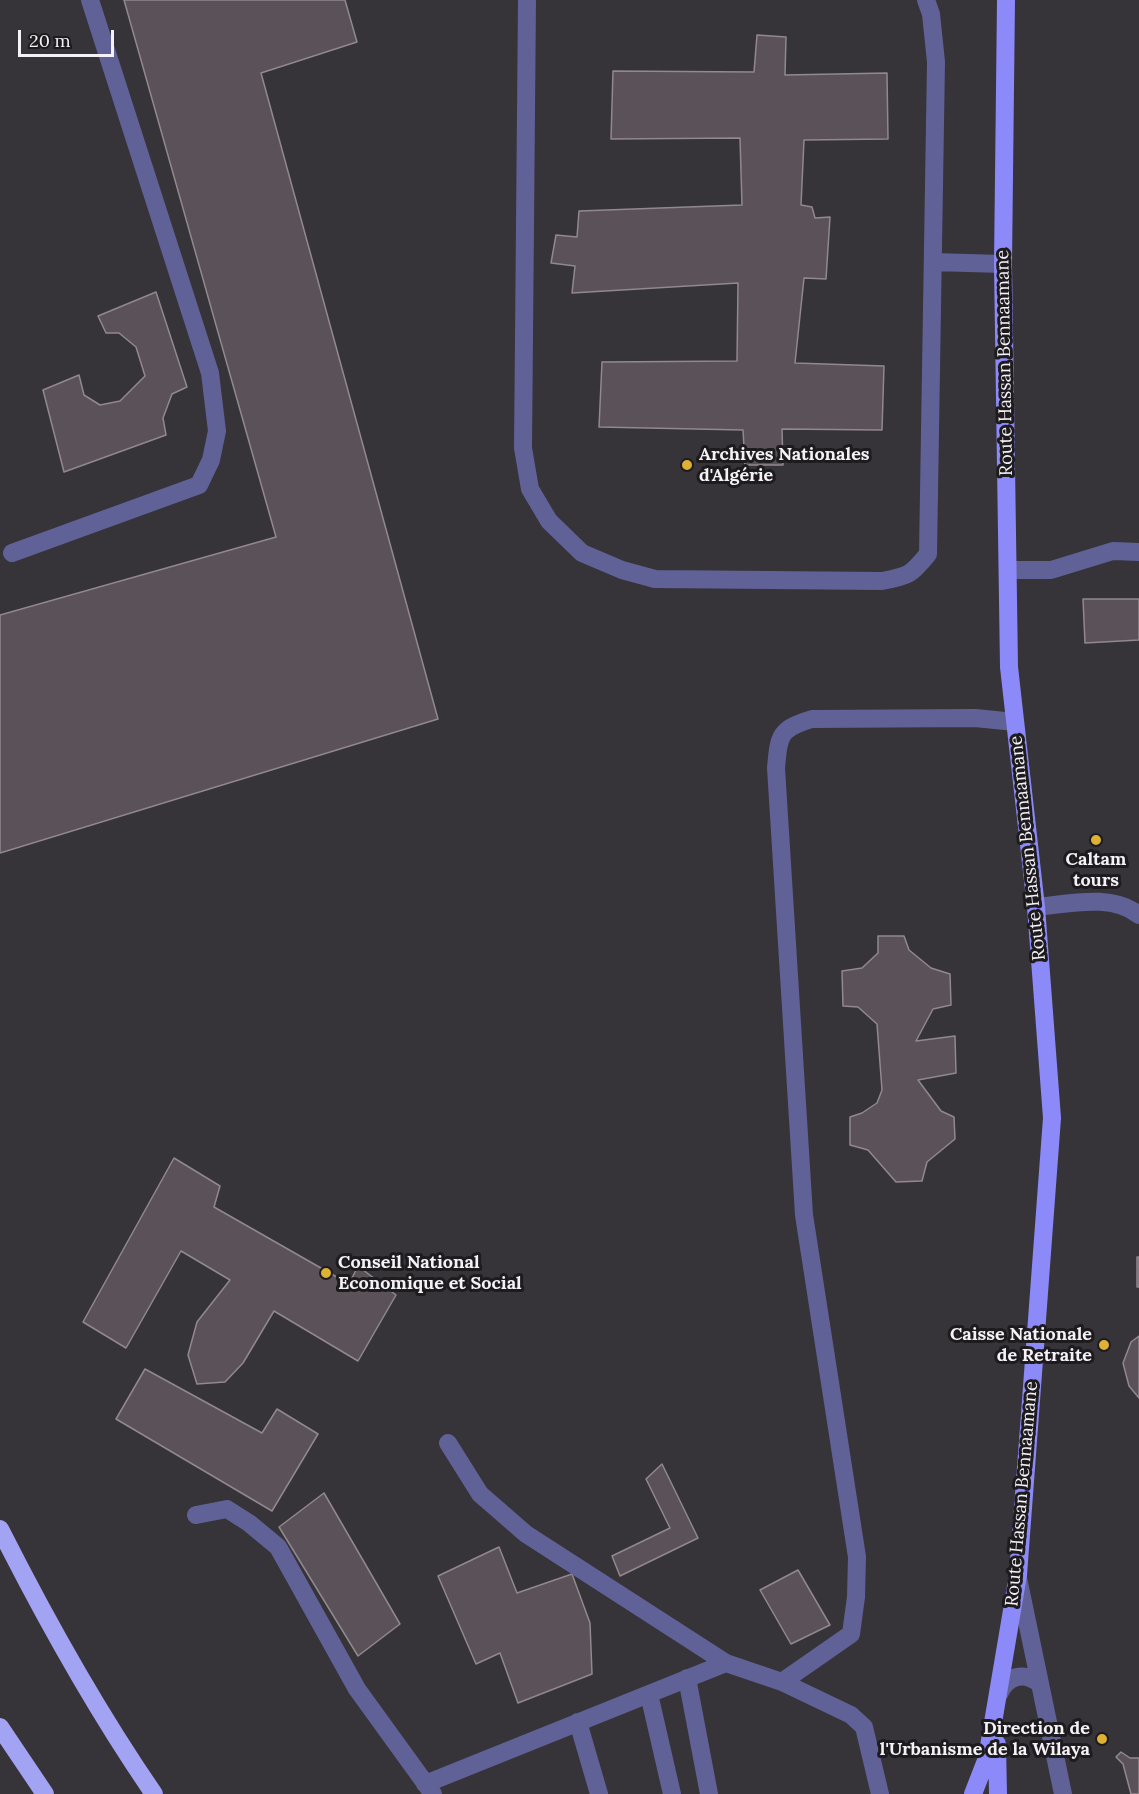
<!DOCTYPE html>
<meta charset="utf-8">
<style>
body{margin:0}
#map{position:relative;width:1139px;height:1794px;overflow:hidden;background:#363339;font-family:Lora,serif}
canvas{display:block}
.scale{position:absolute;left:18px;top:30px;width:96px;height:27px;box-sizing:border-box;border:3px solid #f5f2f7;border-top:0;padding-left:8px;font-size:18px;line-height:21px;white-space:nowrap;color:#f5f2f7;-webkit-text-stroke:4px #1d1b1e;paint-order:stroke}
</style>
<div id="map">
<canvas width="1139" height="1794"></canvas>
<div class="scale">20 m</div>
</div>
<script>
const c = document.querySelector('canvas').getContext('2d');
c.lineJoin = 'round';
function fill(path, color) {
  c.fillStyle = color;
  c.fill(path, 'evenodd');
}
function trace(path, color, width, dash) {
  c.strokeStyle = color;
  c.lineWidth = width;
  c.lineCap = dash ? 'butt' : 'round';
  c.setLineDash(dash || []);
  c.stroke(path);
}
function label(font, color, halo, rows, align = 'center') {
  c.font = font + ' Lora,serif';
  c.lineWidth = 6;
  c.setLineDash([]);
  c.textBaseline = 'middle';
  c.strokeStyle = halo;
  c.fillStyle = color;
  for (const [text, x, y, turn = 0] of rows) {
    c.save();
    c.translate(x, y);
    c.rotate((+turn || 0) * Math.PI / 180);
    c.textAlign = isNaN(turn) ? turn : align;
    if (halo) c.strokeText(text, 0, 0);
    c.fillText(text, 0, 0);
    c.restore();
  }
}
const building = new Path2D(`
 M124 0H345L357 42 261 73 438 719 0 853V615L276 537Z
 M757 35 786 37 785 75 887 73 888 139 804 140 801 205 812 207 815 218 830 217 826 279 804 278 795 363 884 366 882 430 782 429 783 465H745L743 430 599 427 602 362 737 361 738 283 572 293 575 266 551 263 556 235 577 237 579 211 742 205 740 138 611 139 613 71 754 72Z
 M156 292 187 387 172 394 163 418 166 435 64 472 43 390 79 375 84 395 100 405 120 401 145 376 136 347 119 333H106L98 316Z
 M1083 599H1139V640L1085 643Z
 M878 936H904L909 950 931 968 950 974 951 1005 933 1009 916 1041 955 1036 956 1073 918 1080 941 1111 954 1117 955 1139 927 1162 922 1181 896 1182 868 1150 850 1145V1117L862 1113 877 1103 882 1090 877 1024 858 1007 843 1006 842 971 862 968 878 953Z
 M174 1158 220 1186 214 1207 349 1284 358 1266 396 1295 358 1361 274 1311 243 1363 225 1382 197 1384 188 1355 197 1322 230 1280 181 1251 126 1348 83 1322Z
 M1137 1257H1139V1287H1137Z
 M1139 1336V1398L1129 1386 1123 1363 1131 1342Z
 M145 1369 262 1433 277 1409 318 1434 272 1511 116 1419Z
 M662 1464 698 1538 620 1576 612 1556 670 1528 646 1479Z
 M324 1493 400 1624 358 1656 279 1527Z
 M499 1547 517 1593 572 1574 590 1623 592 1674 518 1703 500 1653 476 1664 438 1576Z
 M798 1570 830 1625 791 1644 760 1590Z
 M1121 1752 1130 1758H1139V1794H1131L1123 1764 1116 1757Z`);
fill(building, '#5a5258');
trace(building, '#91898e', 1.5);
trace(new Path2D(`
 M527 0 523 448 530 489 549 521 582 553 622 570 655 579 882 581C909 576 911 575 928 554L936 62 931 14 926 0
 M933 262 1003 264
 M12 553 199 485 211 460 217 431 210 373 90 0
 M1008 570H1051L1113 551 1139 552
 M1036 907C1069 904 1112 893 1139 915
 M448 1443 480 1494 526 1534 726 1663 782 1682 851 1715 864 1727 880 1794
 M196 1515 227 1509 249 1523 278 1547 357 1689 433 1794
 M1018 1578 1063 1794
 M687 1678 709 1794
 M782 1682 851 1634 856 1597 857 1557 804 1215 776 768C779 735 779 729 812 719L975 718 1015 722
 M649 1694 672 1794
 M999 1694C1007 1676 1023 1671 1039 1683
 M578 1722 599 1794
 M425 1784 726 1663`), '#606197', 18);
trace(new Path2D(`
 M997 1744 998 1794
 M973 1794 987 1758 1018 1575 1052 1118 1036 907 1009 667 1003 264 1006 0`), '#8c89f8', 18);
trace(new Path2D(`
 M0 1529C46 1620 96 1710 154 1794
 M0 1727 45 1794`), '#a2a3f2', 18);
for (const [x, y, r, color] of [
 [687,465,6,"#ddb133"],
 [1096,840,6,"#ddb133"],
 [326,1273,6,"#ddb133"],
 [1104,1345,6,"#ddb133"],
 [1102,1739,6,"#ddb133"]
]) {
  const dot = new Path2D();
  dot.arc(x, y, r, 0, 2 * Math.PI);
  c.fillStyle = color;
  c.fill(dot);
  trace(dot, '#1d1b1e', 2);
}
label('18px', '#f5f2f7', '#1d1b1e', [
 ["Route Hassan Bennaamane",1005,363,-91],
 ["Route Hassan Bennaamane",1028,848,-96],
 ["Route Hassan Bennaamane",1022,1494,-85]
]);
label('bold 18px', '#f5f2f7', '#1d1b1e', [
 ["Archives Nationales",699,455],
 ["d'Algérie",699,476],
 ["Caltam",1096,860,"center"],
 ["tours",1096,881,"center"],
 ["Conseil National",338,1263],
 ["Economique et Social",338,1284],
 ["Caisse Nationale",1092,1335,"right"],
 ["de Retraite",1092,1356,"right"],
 ["Direction de",1090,1729,"right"],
 ["l'Urbanisme de la Wilaya",1090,1750,"right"]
], 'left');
</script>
